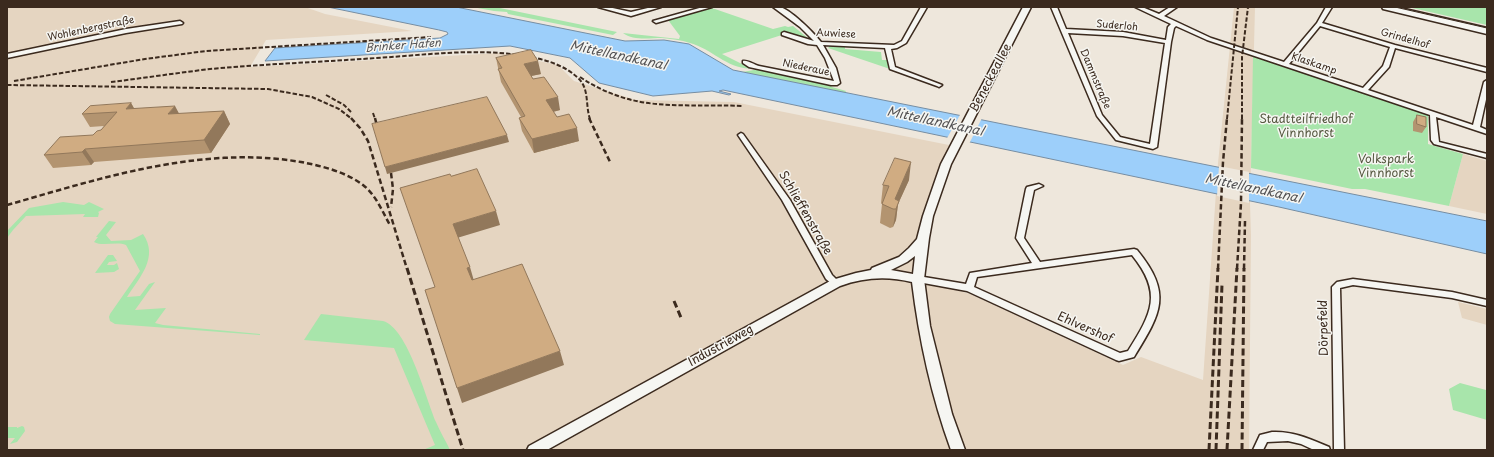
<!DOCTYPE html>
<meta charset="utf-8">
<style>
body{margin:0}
#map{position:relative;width:1494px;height:457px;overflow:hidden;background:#eee7dc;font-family:"Playpen Sans",sans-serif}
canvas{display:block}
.frame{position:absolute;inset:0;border:8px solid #3b2a1e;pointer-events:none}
</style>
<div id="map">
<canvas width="1494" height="457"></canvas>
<div class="frame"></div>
</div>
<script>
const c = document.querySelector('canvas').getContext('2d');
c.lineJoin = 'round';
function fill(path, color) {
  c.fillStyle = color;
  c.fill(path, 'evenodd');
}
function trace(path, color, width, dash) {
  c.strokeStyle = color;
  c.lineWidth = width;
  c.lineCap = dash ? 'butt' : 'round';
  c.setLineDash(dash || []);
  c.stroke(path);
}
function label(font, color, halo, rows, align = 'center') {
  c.font = font + ' "Playpen Sans",sans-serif';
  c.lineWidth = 3;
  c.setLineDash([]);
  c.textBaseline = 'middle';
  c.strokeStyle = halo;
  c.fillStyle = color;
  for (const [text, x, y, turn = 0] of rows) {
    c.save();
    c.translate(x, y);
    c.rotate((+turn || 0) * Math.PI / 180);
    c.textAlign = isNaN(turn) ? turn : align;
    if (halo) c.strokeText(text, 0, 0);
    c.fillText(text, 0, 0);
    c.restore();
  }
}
fill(new Path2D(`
 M7 7H305L325 14 412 31 266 40 250 67 500 53 558 65 574 81 636 100 734 102 954 146 933 204 918 279 970 294 1123 365 1141 357 1203 380 1218 163 1234 7H1255L1250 204 1251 235 1249 450H7Z
 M1463 154 1487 161V214L1449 206Z
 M1458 302 1487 309V325L1462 318Z`), '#e5d5c1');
fill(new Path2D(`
 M472 7H495L617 32 613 35 508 14 507 12 494 11Z
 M1408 7H1487V25Z
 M712 8 773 29 785 26 788 27 793 26 809 39 805 41 785 34 722 54 746 66 755 68C730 72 713 49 690 43 681 40 671 39 662 38 650 38 633 41 623 33L679 39 680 36 668 20Z
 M830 46 845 47V49L881 52 882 60H888L890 69 828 48Z
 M1253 56 1428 115V144L1463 154 1449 206 1365 189H1352L1251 168Z
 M760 69 829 84 832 87 846 91 845 93 742 72Z
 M63 202 84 205 89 202 104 209 98 212 99 213 98 217H83L85 214 26 216 13 230 7 238V231L29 208Z
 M109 221 116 222 106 235 111 241 131 240 143 234C159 257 140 277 127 297L140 296 149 284 155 282 135 310 166 308 155 323 163 325 260 334V335L115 324 110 321 109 317 110 314 140 271 126 245C116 241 103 247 94 242L98 237H96Z
 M108 255H113L117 261 109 262 107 265H114L117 263 119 269 114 272 95 273Z
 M321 314 383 321C408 328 426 399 436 422 440 432 446 441 450 450H423L435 445 394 348 304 340Z
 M1460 383 1486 390 1487 420 1453 410 1449 389Z
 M22 426 24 427 25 431 17 442 10 444 15 438H7V427H17V428Z`), '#a8e5ab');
const water = new Path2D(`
 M328 7H456L625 41 664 40 689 44 733 70 1487 221V254L1279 207 723 90 719 91 731 94 729 95 712 91 653 96 599 83 570 58 510 46 265 61 275 48 440 38 448 34 447 32 439 30Z`);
fill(water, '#9dcffa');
trace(water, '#768da2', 1);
fill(new Path2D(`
 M961 113 982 118 969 144 946 140Z
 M1219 166 1249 172V203L1217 196Z`), '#eee7dc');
const minor = new Path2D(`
 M598 7H608L631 12 652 7H661L631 16Z
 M703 7H712L656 23 653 21Z
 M773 7C775 7 778 6 780 7 791 10 813 32 821 42L894 45 902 41 921 7H927L906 43 897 48 891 49 895 67 942 85 939 87 937 86 890 69 885 48 823 45 836 68 840 83 837 85H831L749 67 743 63V61C748 60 754 65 759 66L834 81 825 58 817 45 808 44 782 35V33L784 32 814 41 800 27Z
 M1051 7H1057L1066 29 1123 32 1166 40 1168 27 1171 24 1135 7H1142L1159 14 1170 7H1177L1164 16 1211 38 1284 62 1317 23 1326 7H1332L1322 23 1395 45 1487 68V72L1395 48 1389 67 1368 90 1473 125 1484 82 1487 80V95L1480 127 1487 130V134L1436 117 1439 142 1487 154V158L1434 144 1431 140 1430 115 1207 40 1176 26 1174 28 1171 42 1157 147 1153 149 1116 140 1097 116ZM1320 26 1390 47 1383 66 1363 88 1289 64ZM1068 33 1123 36 1165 43 1150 144 1120 137 1102 115Z
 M180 21 183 23 182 24 126 33 7 58V54L126 29Z
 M741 133 743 134 790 200 832 275 840 283 839 285H833L826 279 782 200 738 135Z
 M1039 184 1043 186 1034 190 1024 238 1040 262 1134 249 1137 250C1173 294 1161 313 1134 357L1119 361 1116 360 967 291 918 282 915 281 914 279 915 277 918 276 966 284 970 273 1032 263 1016 238 1026 189 1027 187ZM1132 255C1163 293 1152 313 1128 351L1120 353 974 287 977 277Z
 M1353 279 1452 292 1487 300V306L1452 298 1353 285 1340 288 1344 450H1334L1332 287 1337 282Z
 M1272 432C1293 431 1310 439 1329 447L1330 450H1314L1301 444 1288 441 1267 442 1263 450H1253L1260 435Z`);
const tertiary = new Path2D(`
 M1023 7H1031L951 164 933 216 929 238 924 279 930 326 952 414 965 450H951C931 395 919 339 912 282 888 276 864 277 840 286L547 450H527L529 446 832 280 856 273 871 270 872 268 899 257 909 248 917 239 923 216 941 164ZM915 256 913 274 891 270 907 262Z`);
const secondary = new Path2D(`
 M1382 7H1396L1487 28V34L1383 9Z`);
trace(minor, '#3b2a1e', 3);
trace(tertiary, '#3b2a1e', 3);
trace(secondary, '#3b2a1e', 3);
fill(minor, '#f6f6f2');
fill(tertiary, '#f6f6f2');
fill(secondary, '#f6f6f2');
trace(new Path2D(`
 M1395 7 1487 28`), '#3b2a1e', 1);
trace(new Path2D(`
 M580 77C636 114 680 103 742 106
 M14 81 145 59 206 51 431 37
 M111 82C144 78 177 73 210 69 265 64 321 62 376 58 427 55 480 47 531 57 547 60 565 66 577 77 590 88 585 105 590 119
 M7 85 268 89 312 97 339 109 352 119
 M326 95 344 105 352 113
 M373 113 375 119
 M1227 119 1238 7
 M1242 119V57L1248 7`), '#3b2a1e', 2, [4.5, 2]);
trace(new Path2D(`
 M351 118 360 128 368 141 407 269
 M375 118 378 130
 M589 118 611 164
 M391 173 393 189 391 207
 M7 205C102 178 201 145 301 162 322 166 346 172 363 185 376 195 382 211 390 225
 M1218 269 1223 162 1227 118
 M1237 269 1241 203 1242 118
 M1244 269 1245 221`), '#3b2a1e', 2.5, [5.5, 3]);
trace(new Path2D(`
 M407 268 463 450
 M674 301 682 320
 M1209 450 1218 268
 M1216 450 1222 284
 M1227 450 1237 268
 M1242 450 1244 268`), '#3b2a1e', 3, [7, 3.5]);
fill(new Path2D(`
 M496 58 541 74 531 76 533 79 560 110 553 112 557 117 579 141 534 153 522 131 519 118 521 117 501 82Z
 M131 103 134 108 179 114 224 111 230 124 211 153 94 162 91 165 53 168 44 155 93 135 101 130 104 126 90 127 82 114Z
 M1417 115 1426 127 1422 133 1413 131V122Z
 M909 180 898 204 896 220 893 227 890 228 880 223 882 204 881 203 883 185Z`), '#b39470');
fill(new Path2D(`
 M538 61 541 74 526 77 524 64Z
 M558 97 560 110 548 113 546 100Z
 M131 103 138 116 126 109Z
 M175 106 182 119 168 114Z
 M224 111 230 124 211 153 204 140Z
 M577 128 579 141 534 153 532 139Z
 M507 135 509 142 387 174 385 167Z
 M85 149 94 162 91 165 82 152Z
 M911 162 909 180 898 204 896 220 893 227 896 209 895 199Z
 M496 211 500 225 457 238 453 224Z
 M470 267 474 281 471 282 467 268Z
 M560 351 564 365 462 403 457 388Z`), '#92785b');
const building = new Path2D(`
 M531 50 538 61 524 64 533 79 544 77 558 97 546 100 557 117 569 114 577 128 532 139 519 118 525 116 498 69 502 68 496 58Z
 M487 97 507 135 385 167 372 124Z
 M131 103 126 109 175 106 168 114 224 111 204 140 85 149 82 152 44 155 60 137 93 135 97 131 101 130 117 112 82 114 90 106Z
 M1417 115 1426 117V127L1417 124Z
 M895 158 911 162 895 199 899 201 896 209H893L882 204 889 186 883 185Z
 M477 169 496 211 453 224 470 267 467 268 472 280 522 264 560 351 457 388 425 290 435 287 400 188 450 174 451 176Z`);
fill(building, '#d0ac82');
trace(building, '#92785b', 1);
label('10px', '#3b2a1e', '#f6f6f2', [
 ["Suderloh",1117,26,5],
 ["Wohlenbergstraße",91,29,-12],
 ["Auwiese",836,34,3],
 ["Grindelhof",1405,39,16],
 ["Klaskamp",1314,64,19],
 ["Niederaue",806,68,12],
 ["Dammstraße",1095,79,67]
]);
label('italic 11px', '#545355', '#f6f6f2', [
 ["Brinker Hafen",403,46,-4]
]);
label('12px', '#3b2a1e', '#f6f6f2', [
 ["Beneckeallee",991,78,-62],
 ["Schlieffenstraße",805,213,60],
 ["Ehlvershof",1085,328,24],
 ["Dörpefeld",1324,328,-91],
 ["Industrieweg",721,346,-29]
]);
label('12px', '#565941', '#f6f6f2', [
 ["Stadtteilfriedhof",1306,120],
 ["Vinnhorst",1306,134],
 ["Volkspark",1386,160],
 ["Vinnhorst",1386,174]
]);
label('italic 13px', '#545355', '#f6f6f2', [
 ["Mittellandkanal",618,56,12],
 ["Mittellandkanal",935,122,12],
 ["Mittellandkanal",1253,189,12]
]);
</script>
